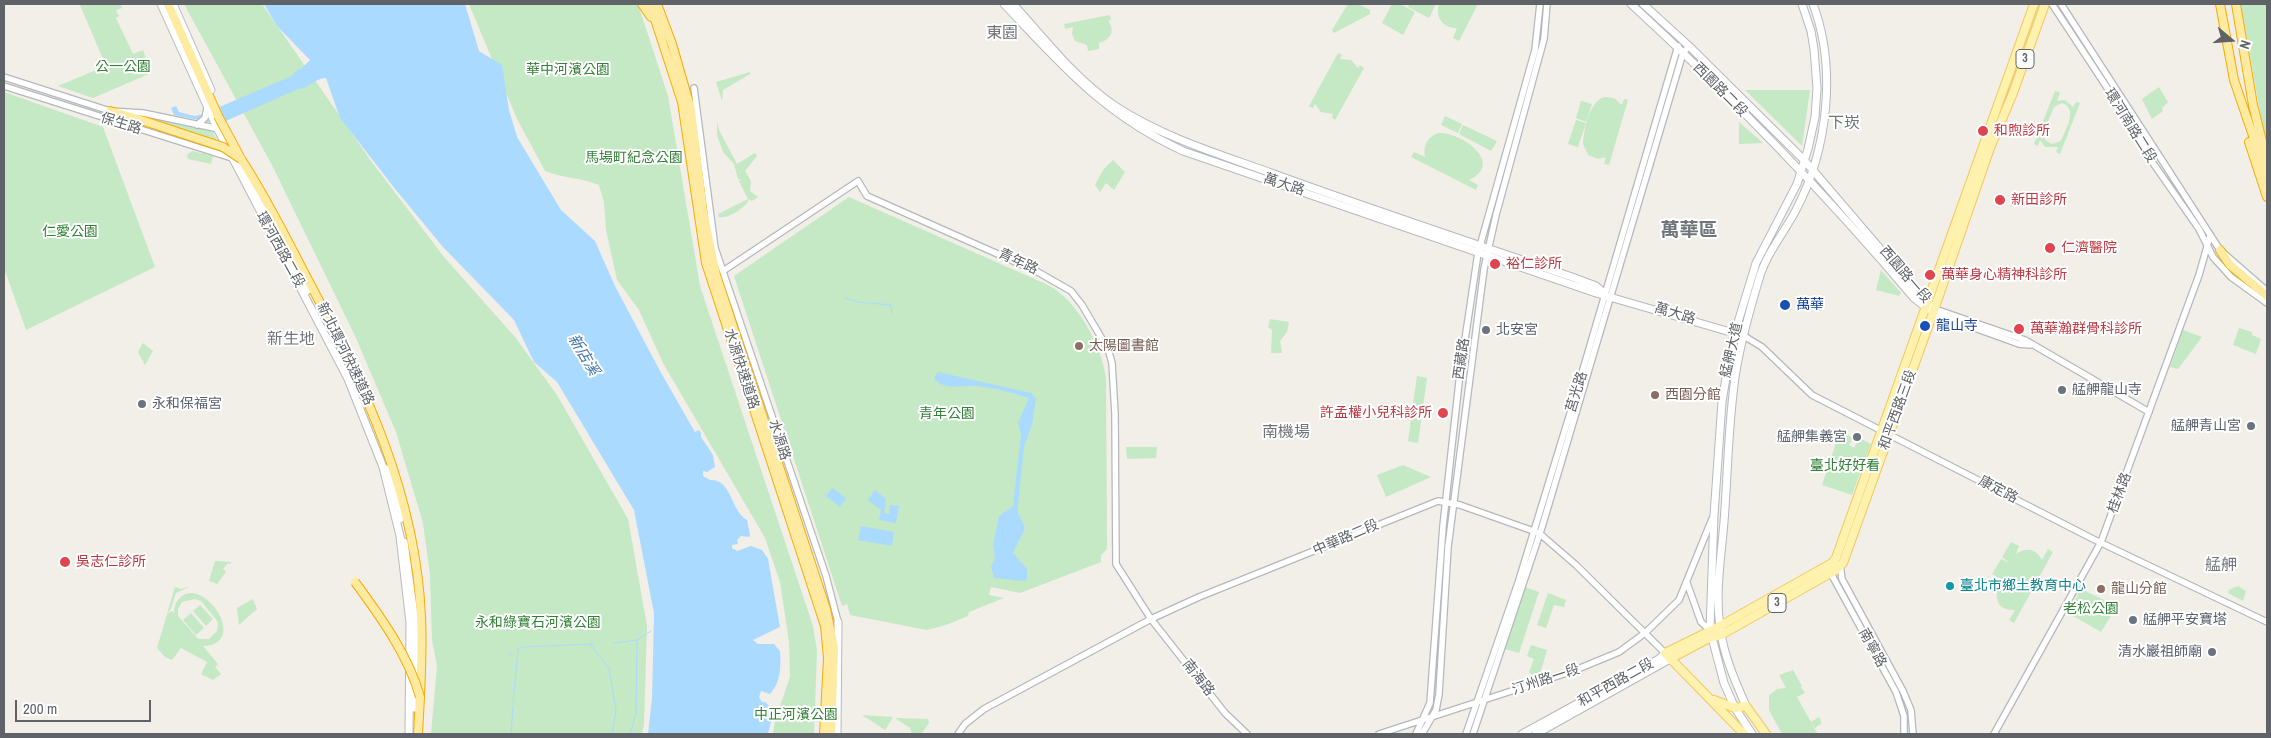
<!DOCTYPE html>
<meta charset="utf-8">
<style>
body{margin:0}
#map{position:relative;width:2271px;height:738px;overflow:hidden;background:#f1efe8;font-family:"Archivo Narrow",sans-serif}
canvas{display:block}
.frame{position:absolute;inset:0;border:5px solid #5f6368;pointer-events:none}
.north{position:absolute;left:2206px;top:15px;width:50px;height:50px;-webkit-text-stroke:4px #fff;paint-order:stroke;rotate:108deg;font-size:14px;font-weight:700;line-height:20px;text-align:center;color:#5f6368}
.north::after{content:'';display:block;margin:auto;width:18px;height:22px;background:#5f6368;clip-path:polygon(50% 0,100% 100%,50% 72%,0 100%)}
.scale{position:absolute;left:15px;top:700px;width:136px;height:22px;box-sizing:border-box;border:2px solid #5f6368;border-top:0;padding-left:6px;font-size:15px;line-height:18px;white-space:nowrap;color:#5f6368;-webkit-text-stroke:4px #fff;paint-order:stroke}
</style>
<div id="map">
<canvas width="2271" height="738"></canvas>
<div class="frame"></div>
<div class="north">N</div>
<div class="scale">200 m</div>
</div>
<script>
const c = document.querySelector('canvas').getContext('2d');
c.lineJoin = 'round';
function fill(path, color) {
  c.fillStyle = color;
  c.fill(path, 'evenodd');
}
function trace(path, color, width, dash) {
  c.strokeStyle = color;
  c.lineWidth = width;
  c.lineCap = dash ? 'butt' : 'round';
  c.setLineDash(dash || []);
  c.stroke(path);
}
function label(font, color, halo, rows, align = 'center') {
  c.font = font + ' "Archivo Narrow","Noto Sans TC",sans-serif';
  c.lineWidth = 4;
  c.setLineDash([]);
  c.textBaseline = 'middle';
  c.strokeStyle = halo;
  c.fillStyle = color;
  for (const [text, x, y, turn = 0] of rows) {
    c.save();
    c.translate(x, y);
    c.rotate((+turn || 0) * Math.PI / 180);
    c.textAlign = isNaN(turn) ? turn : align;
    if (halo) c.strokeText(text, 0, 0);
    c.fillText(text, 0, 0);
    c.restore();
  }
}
fill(new Path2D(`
 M84 4H120L122 8 116 10 119 16 116 18 133 54 143 50 151 73 93 98 58 86 106 66 80 5Z
 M184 4H262L371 161 444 257 515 337 557 395 628 519 647 626 644 724 642 734H431L437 666 432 640 430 575 423 523 396 432 356 338 273 167Z
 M469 4H638L668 96 700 286 813 626 817 651 814 734H773L775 720 790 677 789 642 780 582 765 538 663 363 639 310 617 280 606 230 604 202 599 185C582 178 563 178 545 171L517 119Z
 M1348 4H1358L1370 10V14L1334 33 1332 30Z
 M1392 4H1400L1415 12 1403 35 1382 23Z
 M1410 4H1436L1429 18 1408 7Z
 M1439 4H1478L1459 41 1453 38 1457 28C1443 28 1435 18 1439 4Z
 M2241 4H2267V139L2263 129Z
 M1110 15 1111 20 1108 21C1116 31 1110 40 1099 43V49L1088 51 1087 45 1075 41 1072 34 1073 27 1065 29 1064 24Z
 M1338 53 1342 55 1340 59 1351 60 1358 68 1360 65 1364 68 1335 120 1332 118 1333 114 1321 112 1315 104 1313 108 1309 106Z
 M750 72V74L723 90 722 101 716 82Z
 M2159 87 2168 102 2162 108 2163 111 2152 119 2142 99Z
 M1745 90H1810L1802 146Z
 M2055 91 2060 92 2057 101 2065 100 2073 107 2076 102 2080 103 2060 154 2056 152 2058 147H2045L2040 140 2038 146 2034 144ZM2062 103C2079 109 2065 130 2061 141L2052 144 2045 140 2043 133 2054 107Z
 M4 92 103 127 155 267 26 330 4 268Z
 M1605 97 1614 98 1622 105 1624 99 1628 100 1609 165 1604 164 1606 157 1598 159 1588 155 1583 144C1584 129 1589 101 1605 97Z
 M1581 101 1592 104 1586 122 1576 118Z
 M1445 116 1462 124 1458 133 1441 125Z
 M145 117 213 132 218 142 143 124Z
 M1576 120 1586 123 1578 147 1568 144Z
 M717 121 719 130 737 164 755 153 757 156 745 171 751 181 750 191 758 197 752 201 749 199C747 207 728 219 719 217L718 214 748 199 739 181 741 179H738L734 164 723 152 717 135Z
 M1739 122 1763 143 1739 144Z
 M1463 125 1497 141 1491 151 1459 134Z
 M1438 133C1460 131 1506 163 1469 180L1478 185 1476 190 1411 157 1414 152 1425 157C1423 146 1427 137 1438 133Z
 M192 151 213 156 211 164 188 159 187 155Z
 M1113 160 1125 172 1114 190 1106 183 1100 192 1095 185 1103 170Z
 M849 197 1048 285C1078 301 1102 346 1106 379L1107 549 1101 555V562L1020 593 991 587 989 595 1004 598 969 612 968 616 946 625 927 630 850 615 847 604 842 606 734 276Z
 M1881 270 1901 293 1899 296 1876 290Z
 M1270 319 1289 322 1287 332 1280 341 1282 353H1271L1272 330 1268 327Z
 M2239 328 2252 332V335L2261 339 2256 354 2233 345Z
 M2183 330 2202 337 2178 369 2170 367Z
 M143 343 153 351 145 365 138 352Z
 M1417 376 1427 378 1418 443 1408 441Z
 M1840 431 1853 438 1849 445 1854 448 1859 438 1871 444 1852 495 1822 485Z
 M1126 447H1157L1156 458 1127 459Z
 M1403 465 1431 477 1386 497 1377 475Z
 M2011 542 2019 546 2016 554C2026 547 2036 548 2042 560L2048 549 2053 552 2014 623 2009 620 2015 610C1994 611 1994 594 2001 579L1992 574 2001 559 2010 563 2002 557Z
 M215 561 232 562 230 564 228 563 223 569 226 572 217 584 209 581Z
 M191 586 176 593 171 609 167 614 172 611 174 613C174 606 176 601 182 596 205 578 250 644 203 646L218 664 215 667 221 674 213 680 201 674 207 662 181 648 172 660 165 657 157 648 175 587 181 589ZM195 599 201 601 218 622 217 631 209 639H198L178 616V609L182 602Z
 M2238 586 2246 591 2243 601 2228 593 2229 590Z
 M1525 587 1539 592 1519 653 1505 649Z
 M2081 589 2117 606 2101 632 2068 613Z
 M1548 593 1566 600 1564 607 1554 605 1546 628 1537 625Z
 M253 599 257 609 239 625 237 608Z
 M200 605 213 619 206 626 193 611Z
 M191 613 204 628 196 635 183 620Z
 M1531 645 1547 650 1540 674 1532 683 1528 680 1532 675 1529 672 1534 659 1527 656Z
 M1793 670 1802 686 1794 691 1801 687 1805 693 1797 697 1811 722 1819 717 1822 723 1815 728 1811 723 1818 734H1782L1769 710V695L1777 689 1786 688 1779 675Z
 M862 715 893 717 885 730Z
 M895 718 928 719 929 723 921 734H912L910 728Z`), '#c5e8c5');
fill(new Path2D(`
 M264 4H465L479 51 502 65 509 110 517 137 561 210 595 241 615 286 660 371 695 432 699 430 701 433V437L713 455 715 467 707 472 703 471V476L710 480C732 479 730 510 747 520L750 535 749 537 741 536 737 540 738 544 732 545V548L737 551 751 546 762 550 768 559 780 627 753 640 758 644H774L780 651C781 665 781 683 770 694L761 691 759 697 762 702H765C777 711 771 721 768 734H648L652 698 654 613 634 510 557 382 534 362 514 320 443 247 396 190 340 118 326 78C314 78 310 89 298 89L219 124 174 115 171 108 176 106 179 112 195 116 203 114 292 76 298 69H301L310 60 277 26Z
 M938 372 1031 393 1036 399 1032 424 1024 447 1018 503V513L1025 528 1013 553 1027 569V579L1024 581 994 578 991 566 995 559 993 545 999 516 1013 506 1021 435 1018 423 1029 398C1014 393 994 388 978 386 965 384 943 392 934 378Z
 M832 488 846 498 840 507 826 496Z
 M875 490 886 499 884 513 889 514 890 505 899 506 896 523 879 520 881 510 868 500Z
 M861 526 894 532 892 546 858 540Z`), '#aadaff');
trace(new Path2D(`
 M845 298 858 302 891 305 892 313
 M614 643 637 640 651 631
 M590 644 609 668 616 710 612 734
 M517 649 522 647 594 644
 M508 655 511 654
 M513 703 518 650
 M511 734 513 706
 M630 734 636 714 637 640`), '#aadaff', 1);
const tertiary = new Path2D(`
 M2052 4 2125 115 2153 163 2199 229 2213 257 2231 277 2267 303
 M2061 4 2220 250 2267 291
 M4 77 110 111 143 113 219 129
 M4 86 235 159
 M694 88 715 248 826 576 838 622
 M197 125 205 118 207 108
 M723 271 858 181 867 196 1036 271 1071 291 1082 305 1108 349 1112 363 1115 414 1116 564 1151 619 1225 713 1247 734
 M1935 309 2025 340 2149 412
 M1933 313 2019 344 2030 345
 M1744 336 1762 347 1812 395 2093 539 2267 622
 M1840 564 1842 579 1903 691 1911 710 1913 734
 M1829 570 1896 692 1904 716V734
 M1687 583 1701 622 1710 630
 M958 734 965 724 984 709 1151 619 1199 597 1438 501 1460 505 1539 533 1576 565 1665 653
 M1379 734 1573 671 1619 652 1645 633 1679 600 1712 519
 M1416 734 1430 703 1443 526 1460 373 1478 253 1535 50 1540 4
 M1422 734 1436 710 1439 694 1448 547 1484 269 1496 215 1544 39 1547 4
 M1466 734 1518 583 1572 407 1678 46
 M1473 734 1542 527 1683 53 1689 46
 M1994 734 2101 542 2199 275 2210 236`);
const secondary = new Path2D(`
 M161 4 218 130 348 379 383 467 400 536 410 623 409 734
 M173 4 211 90
 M1004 4C1063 66 1103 114 1183 151L1596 293 1744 336
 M1013 4C1045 39 1075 79 1115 106 1164 138 1219 154 1274 174 1373 210 1473 243 1572 277L1596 286 1605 294
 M1631 4C1731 96 1826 194 1914 298L1928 309
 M1643 4 1689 46 1805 161 1918 293 1935 309
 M243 167 307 291
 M387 469 400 519
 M404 542 415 622 414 708
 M1746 706C1735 681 1724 656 1720 628 1715 592 1721 558 1724 522 1728 472 1728 421 1736 371 1741 341 1750 309 1759 279 1766 254 1784 233 1796 210 1828 149 1837 68 1813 4
 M837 734 838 622
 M1522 734 1659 659 1665 653
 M1536 734 1670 659
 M1752 734 1735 708 1724 683 1710 630 1714 515 1722 402 1732 342 1756 263 1797 184 1808 149 1815 117 1817 88 1814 49 1811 31 1802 4`);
const primary = new Path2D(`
 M1670 659 1711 637 1721 635 1836 570 1843 563 1933 313 1990 148 2013 93 2045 4
 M1714 700 1735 708 1746 706 1766 734
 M1744 734 1665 653 1720 626 1832 563 1836 558 2034 4`);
const trunk = new Path2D(`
 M168 4 218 116
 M642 4 651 17
 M650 4 682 102 706 263 825 626 828 658 824 734
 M657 4 672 44 691 110 703 211 716 275 826 609 834 648 831 734
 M2220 4 2234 80 2267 177
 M2236 4 2253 105 2267 161
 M110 111 144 121
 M2249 142 2267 197
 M241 159C266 197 286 238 307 278 364 384 416 495 421 617 423 656 420 695 418 734
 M2220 250 2230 265 2267 296`);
trace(tertiary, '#b5b8bc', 8);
trace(secondary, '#b6babf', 9);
trace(primary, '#f2c960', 10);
trace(trunk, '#f9ab00', 10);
trace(tertiary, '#fff', 5.5);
trace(secondary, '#fff', 7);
trace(primary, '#fff2af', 8);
trace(trunk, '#feeaa1', 8);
const trunkBridge = new Path2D(`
 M218 116 240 157
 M144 121 223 147 241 159
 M355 582C380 616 409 656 420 697`);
trace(trunkBridge, '#f9ab00', 10, []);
trace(trunkBridge, '#feeaa1', 8);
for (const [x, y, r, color] of [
 [1983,131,6,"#e0444e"],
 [2000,200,6,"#e0444e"],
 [2050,248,6,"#e0444e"],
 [1495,264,6,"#e0444e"],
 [1930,275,6,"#e0444e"],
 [1785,305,6,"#1a4fb4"],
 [1925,326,6,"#1a4fb4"],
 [2019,329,6,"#e0444e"],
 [1486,330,5,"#6b7280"],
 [1079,346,5,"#8d6e63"],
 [2062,390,5,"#6b7280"],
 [1655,395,5,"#8d6e63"],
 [142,404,5,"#6b7280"],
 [1443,413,6,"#e0444e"],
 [2251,426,5,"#6b7280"],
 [1857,437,5,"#6b7280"],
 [65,562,6,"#e0444e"],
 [1950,586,5,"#0f9aa8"],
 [2101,589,5,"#8d6e63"],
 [2133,620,5,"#6b7280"],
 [2212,652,5,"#6b7280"]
]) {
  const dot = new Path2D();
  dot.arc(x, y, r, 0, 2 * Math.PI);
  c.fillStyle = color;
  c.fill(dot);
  trace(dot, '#fff', 2);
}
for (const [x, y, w] of [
 [2025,59,18],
 [1777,603,18]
]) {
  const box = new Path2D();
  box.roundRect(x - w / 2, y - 9.5, w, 19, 4);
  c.fillStyle = '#fff';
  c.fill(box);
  trace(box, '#5f6368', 1);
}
label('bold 12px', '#5f6368', null, [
 ["3",2025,59],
 ["3",1777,603]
]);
label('14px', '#348238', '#fff', [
 ["公一公園",123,67],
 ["華中河濱公園",568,70],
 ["馬場町紀念公園",634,158],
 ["仁愛公園",70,232],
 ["青年公園",947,414],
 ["臺北好好看",1845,466],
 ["老松公園",2091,609],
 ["永和綠寶石河濱公園",538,623],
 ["中正河濱公園",796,715]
]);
label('14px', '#5f6368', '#fff', [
 ["西園路二段",1720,90,45],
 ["保生路",121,124,17],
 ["環河南路二段",2130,126,58],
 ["萬大路",1284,185,18],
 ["環河西路二段",280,250,61],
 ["青年路",1018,262,25],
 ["西園路一段",1905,275,49],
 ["萬大路",1675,314,17],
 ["艋舺大道",1732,350,-77],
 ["新北環河快速道路",345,354,64],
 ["西藏路",1462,359,-82],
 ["水源快速道路",741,369,72],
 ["莒光路",1577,392,-73],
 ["和平西路三段",1898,410,-70],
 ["水源路",779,440,72],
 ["康定路",1998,490,28],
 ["桂林路",2120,493,-69],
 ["中華路二段",1346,538,-23],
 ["南寧路",1872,648,61],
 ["南海路",1198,678,52],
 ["汀州路一段",1546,680,-18],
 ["和平西路二段",1616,683,-29]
]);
label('14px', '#be3a42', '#fff', [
 ["和煦診所",1994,131],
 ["新田診所",2011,200],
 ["仁濟醫院",2061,248],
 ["裕仁診所",1506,264],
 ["萬華身心精神科診所",1941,275],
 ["萬華瀚群骨科診所",2030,329],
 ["許孟權小兒科診所",1432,413,"right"],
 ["吳志仁診所",76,562]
], 'left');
label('14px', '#164399', '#fff', [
 ["萬華",1796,305],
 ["龍山寺",1936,326]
], 'left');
label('14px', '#5b616d', '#fff', [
 ["北安宮",1496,330],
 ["艋舺龍山寺",2072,390],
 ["永和保福宮",152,404],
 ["艋舺青山宮",2241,426,"right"],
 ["艋舺集義宮",1847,437,"right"],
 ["艋舺平安寶塔",2143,620],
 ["清水巖祖師廟",2202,652,"right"]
], 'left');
label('14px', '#785e54', '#fff', [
 ["太陽圖書館",1089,346],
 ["西園分館",1665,395],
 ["龍山分館",2111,589]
], 'left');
label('14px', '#0d838f', '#fff', [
 ["臺北市鄉土教育中心",1960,586]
], 'left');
label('italic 15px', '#4174aa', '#fff', [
 ["新店溪",583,355,59]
]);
label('16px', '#70757a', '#fff', [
 ["東園",1002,34],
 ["下崁",1844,124],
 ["新生地",291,340],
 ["南機場",1286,433],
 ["艋舺",2221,566]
]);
label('bold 19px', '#70757a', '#fff', [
 ["萬華區",1689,231]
]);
</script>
